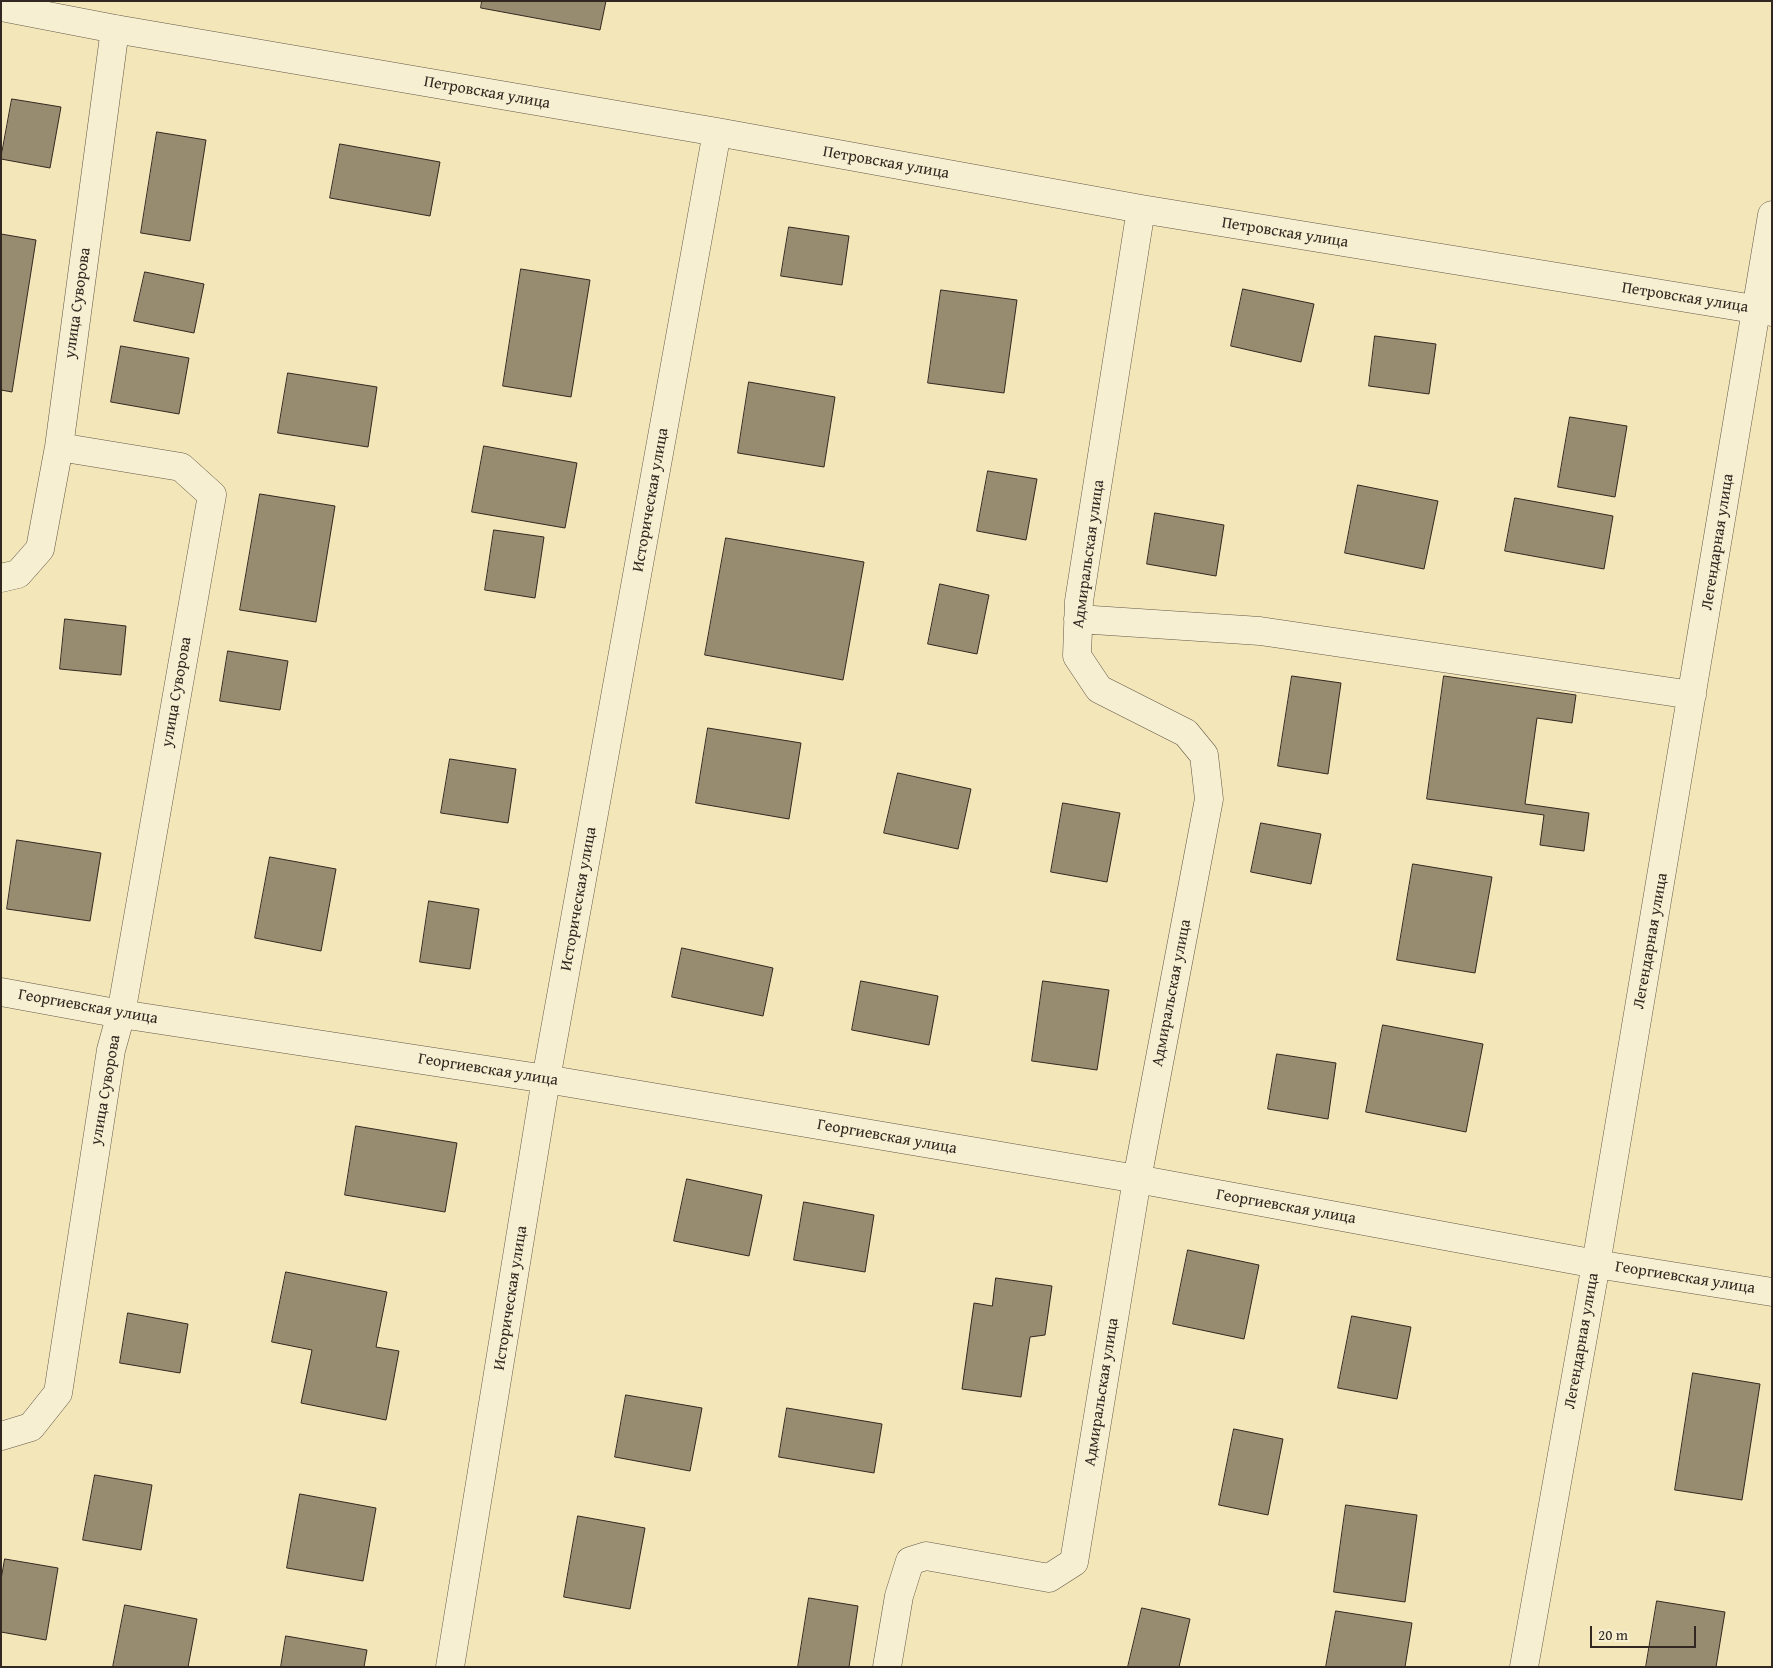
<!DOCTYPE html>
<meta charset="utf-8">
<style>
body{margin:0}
#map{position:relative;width:1773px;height:1668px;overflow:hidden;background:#f3e6b9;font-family:"Gentium Book Plus",serif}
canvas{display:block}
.frame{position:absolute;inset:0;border:2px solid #332821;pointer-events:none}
.scale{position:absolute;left:1590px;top:1626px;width:106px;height:22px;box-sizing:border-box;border:2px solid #332821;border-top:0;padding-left:6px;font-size:15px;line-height:18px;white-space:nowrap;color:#332821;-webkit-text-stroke:4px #f7efd2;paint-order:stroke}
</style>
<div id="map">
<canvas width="1773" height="1668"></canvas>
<div class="frame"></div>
<div class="scale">20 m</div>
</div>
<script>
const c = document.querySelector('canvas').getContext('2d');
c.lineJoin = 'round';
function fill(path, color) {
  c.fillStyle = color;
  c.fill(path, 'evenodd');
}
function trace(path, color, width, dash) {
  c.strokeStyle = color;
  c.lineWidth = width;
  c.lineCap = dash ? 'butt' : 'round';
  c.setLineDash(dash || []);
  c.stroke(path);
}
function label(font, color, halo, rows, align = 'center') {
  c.font = font + ' "Gentium Book Plus",serif';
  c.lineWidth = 5;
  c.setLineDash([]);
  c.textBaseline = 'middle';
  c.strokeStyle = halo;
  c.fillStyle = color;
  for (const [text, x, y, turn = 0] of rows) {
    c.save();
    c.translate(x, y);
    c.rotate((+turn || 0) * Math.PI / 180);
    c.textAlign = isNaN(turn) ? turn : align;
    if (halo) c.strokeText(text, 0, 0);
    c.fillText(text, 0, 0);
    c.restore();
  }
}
const building = new Path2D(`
 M482 1H606L600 30 481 8Z
 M12 99 61 107 50 168 1 159Z
 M157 132 206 140 190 241 141 233Z
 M340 144 440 162 430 216 330 198Z
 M789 227 849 236 842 285 781 276Z
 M1 234 36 240 12 392 1 390Z
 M521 269 590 280 571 397 503 386Z
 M145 272 204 284 194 333 134 321Z
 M1243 289 1314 304 1301 362 1231 346Z
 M941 290 1017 300 1004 393 928 383Z
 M1375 336 1436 344 1429 394 1369 386Z
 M121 346 189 358 179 414 111 402Z
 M288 373 377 387 368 447 278 433Z
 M749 382 835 397 824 467 738 453Z
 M1570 417 1627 426 1615 497 1558 487Z
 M484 446 577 463 565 528 472 512Z
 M988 471 1037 479 1026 540 977 531Z
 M1358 485 1438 501 1424 569 1345 553Z
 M260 494 335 506 316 622 240 610Z
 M1515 498 1613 516 1604 569 1505 551Z
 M1155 513 1224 525 1216 576 1147 564Z
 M494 530 544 537 535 598 485 590Z
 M726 538 864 562 843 680 705 655Z
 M940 584 989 595 977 654 928 644Z
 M65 619 126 626 121 675 60 669Z
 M228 651 288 661 280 710 220 701Z
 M1292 676 1341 683 1328 774 1278 766Z
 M1444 676 1576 695 1572 723 1537 718 1525 804 1589 813 1584 851 1540 845 1544 815 1427 799Z
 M708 728 801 743 789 819 696 803Z
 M450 759 516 769 508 823 441 813Z
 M898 773 971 789 958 849 884 833Z
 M1063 803 1120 813 1107 882 1051 872Z
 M1261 823 1321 834 1311 884 1251 872Z
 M17 840 101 853 90 921 7 909Z
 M270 857 336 869 321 951 255 938Z
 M1413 864 1492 877 1475 973 1397 960Z
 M429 901 479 909 470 969 420 962Z
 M682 948 773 968 763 1016 672 997Z
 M861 981 938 996 929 1045 852 1030Z
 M1043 981 1109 990 1097 1070 1032 1061Z
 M1383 1025 1483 1044 1466 1132 1366 1112Z
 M1277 1054 1336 1063 1328 1119 1268 1109Z
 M356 1126 457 1143 445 1212 345 1195Z
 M687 1179 762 1195 749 1256 674 1241Z
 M804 1202 874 1215 865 1272 794 1260Z
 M1188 1250 1259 1265 1244 1339 1173 1324Z
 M286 1272 387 1292 376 1347 399 1351 386 1420 301 1403 312 1350 272 1342Z
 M996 1278 1052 1286 1045 1335 1030 1337 1021 1397 962 1389 974 1303 992 1306Z
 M128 1313 188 1324 180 1373 120 1363Z
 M1352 1316 1411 1327 1397 1399 1338 1388Z
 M1693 1373 1760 1384 1742 1500 1675 1490Z
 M626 1395 702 1408 690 1471 615 1457Z
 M787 1408 882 1424 874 1473 779 1457Z
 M1234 1429 1283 1439 1268 1515 1219 1505Z
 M95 1475 152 1485 141 1550 83 1540Z
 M300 1494 376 1508 363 1581 287 1568Z
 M1346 1505 1417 1515 1405 1602 1334 1592Z
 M578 1516 645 1528 630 1609 564 1597Z
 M5 1559 58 1568 46 1640 1 1632V1580Z
 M809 1598 858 1606 849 1667H798Z
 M1657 1601 1725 1612 1716 1667H1646Z
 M125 1605 197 1619 188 1667H113Z
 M1142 1608 1190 1619 1179 1667H1128Z
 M1336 1611 1412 1623 1405 1667H1326Z
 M286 1636 367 1650 364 1667H281Z`);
fill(building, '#978b70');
trace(building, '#332821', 1);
const street = new Path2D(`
 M1 7 115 29 717 132 1141 209 1772 312
 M1 578 18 574 40 549 59 447
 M1078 619 1260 631 1692 695
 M1 992 121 1014 546 1079 1137 1179 1596 1264 1772 1292
 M1 1436 31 1427 58 1393 111 1050 121 1014 212 495 181 467 59 447 115 29
 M450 1667 546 1079 717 132
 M887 1667 899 1596 910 1561 926 1556 1049 1578 1074 1562 1137 1179 1209 799 1204 755 1186 733 1099 689 1077 656 1079 601 1141 209
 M1524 1667 1596 1264 1772 215`);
trace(street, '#635847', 29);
trace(street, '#f7efd2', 28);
label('16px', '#332821', '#f7efd2', [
 ["Петровская улица",487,93,10],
 ["Петровская улица",886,163,10],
 ["Петровская улица",1285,233,9],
 ["Петровская улица",1685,298,9],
 ["улица Суворова",78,303,-82],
 ["Историческая улица",651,500,-80],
 ["Легендарная улица",1718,542,-81],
 ["Адмиральская улица",1089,554,-82],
 ["улица Суворова",177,692,-80],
 ["Историческая улица",579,899,-80],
 ["Легендарная улица",1651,941,-80],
 ["Адмиральская улица",1172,993,-79],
 ["Георгиевская улица",88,1007,10],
 ["Георгиевская улица",488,1070,9],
 ["улица Суворова",106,1090,-80],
 ["Георгиевская улица",887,1137,10],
 ["Георгиевская улица",1286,1207,10],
 ["Георгиевская улица",1685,1278,9],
 ["Историческая улица",511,1298,-81],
 ["Легендарная улица",1582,1341,-80],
 ["Адмиральская улица",1102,1392,-81]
]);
</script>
